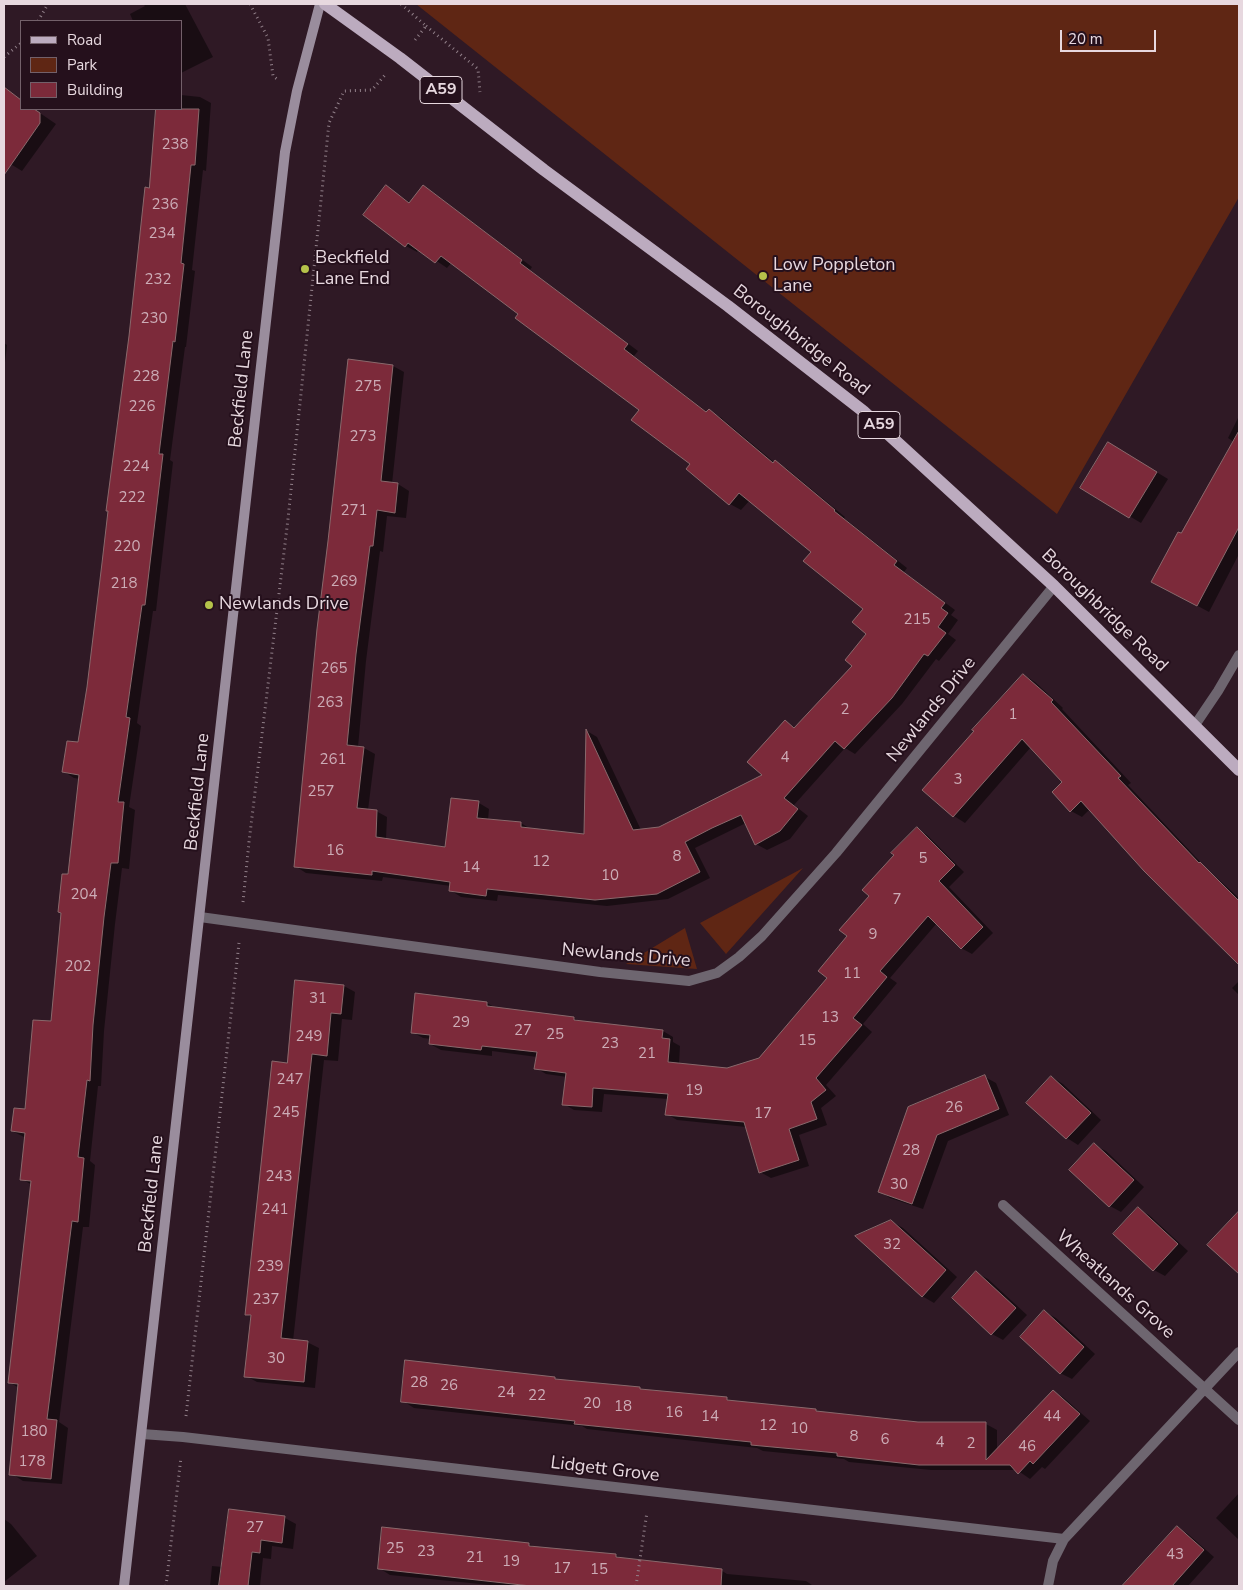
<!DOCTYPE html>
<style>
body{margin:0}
#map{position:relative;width:1243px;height:1590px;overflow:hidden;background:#2f1925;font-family:"Nunito Sans",sans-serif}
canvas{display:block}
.frame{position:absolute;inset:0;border:5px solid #e7d8df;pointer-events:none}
.legend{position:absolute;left:20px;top:20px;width:162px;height:90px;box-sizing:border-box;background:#25101c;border:1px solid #73606a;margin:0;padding:6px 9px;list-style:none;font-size:15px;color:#e7d8df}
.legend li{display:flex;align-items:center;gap:10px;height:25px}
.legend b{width:25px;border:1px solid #73606a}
.scale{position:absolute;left:1060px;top:30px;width:96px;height:22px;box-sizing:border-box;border:2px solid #e7d8df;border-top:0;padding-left:6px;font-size:15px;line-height:18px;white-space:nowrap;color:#e7d8df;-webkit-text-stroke:4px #25101c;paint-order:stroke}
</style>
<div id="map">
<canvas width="1243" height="1590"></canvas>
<div class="frame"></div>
<ul class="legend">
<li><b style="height:6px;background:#bcabbf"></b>Road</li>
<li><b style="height:14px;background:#5f2614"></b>Park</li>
<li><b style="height:14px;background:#7c2a3a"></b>Building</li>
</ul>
<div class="scale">20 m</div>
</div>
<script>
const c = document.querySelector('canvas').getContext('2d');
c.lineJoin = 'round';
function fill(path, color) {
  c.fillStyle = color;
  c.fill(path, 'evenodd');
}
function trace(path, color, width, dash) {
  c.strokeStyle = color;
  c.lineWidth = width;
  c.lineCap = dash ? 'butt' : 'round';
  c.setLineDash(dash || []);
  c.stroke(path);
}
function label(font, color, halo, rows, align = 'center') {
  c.font = font + ' "Nunito Sans",sans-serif';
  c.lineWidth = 4;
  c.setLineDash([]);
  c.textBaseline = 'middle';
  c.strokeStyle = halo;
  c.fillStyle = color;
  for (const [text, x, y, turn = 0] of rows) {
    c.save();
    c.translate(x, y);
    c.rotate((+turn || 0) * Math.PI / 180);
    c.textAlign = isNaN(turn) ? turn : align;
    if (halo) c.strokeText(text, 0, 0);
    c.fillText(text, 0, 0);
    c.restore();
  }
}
fill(new Path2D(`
 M416 4H1239V197L1057 514Z
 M803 868 726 954 700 923Z
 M685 928 697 969 626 964Z`), '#5f2614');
fill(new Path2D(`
 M143 4H185L213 57 181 73V21H133L130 14 145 6Z
 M4 88 21 100V109H34L56 124 22 171 4 160Z
 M181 95 200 97 211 103 206 171 203 170 192 270 195 271 186 347H185L170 460 173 462 156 611H153L137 723 141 726 129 807 135 810 129 869 122 868 115 924 104 1031 101 1086H98L90 1161 95 1165 89 1227H83L59 1422 68 1428 62 1484 23 1481 12 1474 19 1388 9 1382 32 1185 22 1179 26 1138 12 1131 26 1110 52 1023 80 779 74 778 63 771 80 744 88 688 151 189 158 109H181Z
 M386 187 411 203 424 187 434 193 532 267 530 270 638 351 634 356 707 412 709 411 720 417 775 463 786 468 845 517 844 518 907 568 904 572 955 610 951 615 958 620 948 634 956 640 939 661 936 659 902 704 855 754 845 748 794 805 808 816 790 839 767 850 756 844 746 823 695 848 710 878 668 899 607 906 498 895 497 901 461 897 450 890 451 886 383 877 382 881 306 873 295 866 393 366 404 372 392 484H398L409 491 406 518 387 516 383 552 380 551 366 661 358 747 364 748 375 754 368 810 376 811 387 817 386 839 446 849 479 803 489 809 488 820 521 823 532 830 585 835 587 731 597 737 641 830 660 828 764 776 785 721 796 728 854 666 868 634 865 608 813 552 750 500 741 510 730 504 688 469 692 464 640 410 452 262 447 268 419 249 417 252 406 246 365 215Z
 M4 343 7 345 4 371Z
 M1239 416V554L1209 612 1164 588 1181 535 1234 442 1228 438Z
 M1120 450 1168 479 1141 523 1082 488Z
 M1024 675 1035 682 1063 708 1062 709 1131 783 1128 785 1206 868 1239 898V964L1145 870 1090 809 1082 817 1071 811 1064 782 1031 747 965 823 954 816 924 790Z
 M917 829 927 835 964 872 949 887 993 933 972 954 961 948 937 923 890 978 897 983 863 1024 872 1032 826 1085 836 1096 821 1108 827 1125 799 1135 809 1166 771 1178 760 1172 746 1127 677 1120 667 1114 668 1099 604 1094 602 1112 574 1110 564 1104 567 1077 546 1074 536 1068 537 1057 492 1051V1056L441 1050 430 1044 431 1039 423 1038 412 1032 487 1003 496 1008 574 1018 581 1022 663 1031 673 1037V1042L680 1046 679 1064 727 1069 759 1059 828 978 848 936 870 896 896 855Z
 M1239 981V995L1232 988Z
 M344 986 355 992 352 1020 342 1019 338 1061 324 1060 293 1341 307 1342 319 1348 315 1388 257 1382 246 1376 252 1317 246 1314 288 1064Z
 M985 1077 996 1083 1009 1115 948 1141 923 1209 890 1198 879 1191Z
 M1052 1077 1063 1084 1101 1120 1078 1145 1067 1138 1028 1103Z
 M1094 1145 1106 1151 1144 1187 1121 1212 1110 1206Z
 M1138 1209 1149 1215 1188 1251 1165 1276 1154 1270Z
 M1239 1212V1272L1209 1245Z
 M891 1221 903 1228 957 1277 934 1303 922 1296Z
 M977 1273 988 1279 1027 1315 1003 1340 992 1334Z
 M1045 1312 1056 1318 1095 1354 1072 1379 1060 1373Z
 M554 1378 559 1380 727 1399 733 1402 816 1410 821 1413 918 1423 986 1424 997 1430V1450L1053 1391 1064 1398 1090 1421 1045 1469 1042 1467 1030 1479 1017 1470H931L849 1462 844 1459 763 1451 757 1448 587 1429 582 1426 414 1408 403 1401Z
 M1239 1493V1540L1216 1518Z
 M230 1511 285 1518 296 1524 293 1549 272 1546 271 1559 263 1558 260 1586H210L212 1566 223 1567Z
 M4 1519 11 1524 37 1556 4 1582Z
 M1177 1528 1188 1534 1214 1557 1188 1586H1124Z
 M529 1544 535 1547 616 1555 623 1559 719 1569 727 1574 806 1581 812 1585 827 1586H500L390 1575 379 1568Z`), '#0007');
const building = new Path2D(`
 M4 87 21 100V109H34L40 113V123L4 175Z
 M156 109H199L195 165H191L181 263 184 264 175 342 173 341 159 454H163L145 605H142L126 717 130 718 118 802H124L118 863H111L104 917 93 1025 90 1081 87 1080 78 1157 84 1158 78 1222 72 1221 47 1419 57 1420 51 1479 9 1475 18 1384 8 1383 31 1181 20 1180 25 1133 11 1131 14 1108 25 1109 33 1020 51 1021 61 913 58 912 62 874H68L79 775 62 772 67 741 78 742 87 687 102 563 108 511H106L129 336 145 187 149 188Z
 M386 185 409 203 423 185 522 260 520 263 628 344 624 349 706 412 709 409 773 463 775 460 835 510 834 511 897 561 894 565 945 603 941 608 948 613 938 627 946 633 928 656 924 654 892 698 844 749 835 741 784 798 798 809 780 831 755 845 741 815 712 828 685 842 700 872 657 894 595 900 487 889 486 896 449 891 450 882 372 871V875L294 867 317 629 328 541 348 359 393 365 381 481 398 483 395 513 377 510 373 546H370L356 654 347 745 364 747 357 808 377 810 376 837 445 847 451 798 479 801 477 818 521 822V827L584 834 586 729 633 830 659 827 762 775 747 762 785 720 794 728 852 666 845 660 866 634 852 622 863 609 803 561 811 552 739 493 729 505 686 469 690 464 631 420 639 410 515 318 518 314 441 256 435 263 408 243 405 247 363 215Z
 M1239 431V527L1197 606 1151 582 1178 532 1181 533Z
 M1108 442 1157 472 1129 518 1080 488Z
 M1023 674 1053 700 1051 702 1121 776 1118 778 1199 863 1200 862 1239 901V965L1144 871 1081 801 1070 812 1052 792 1062 782 1022 739 953 817 922 790 974 731 972 730Z
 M917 827 955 865 939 881 983 927 961 949 928 916 880 971 887 977 853 1018 862 1025 816 1078 826 1090 811 1102 817 1119 789 1129 799 1160 759 1173 744 1122 665 1115 668 1094 593 1088 592 1107 562 1105 566 1073 534 1069 537 1052 482 1046 481 1050 429 1044 430 1035 411 1033 415 993 487 1002V1006L574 1017V1020L663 1030 662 1038 670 1039 668 1062 727 1068 759 1058 827 978 818 971 847 936 839 930 869 896 862 890 894 855 891 853Z
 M295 980 344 985 341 1014 331 1013 327 1056 312 1054 281 1338 308 1341 304 1382 244 1377 251 1315H245L272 1061 287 1063Z
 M985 1075 999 1109 937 1135 912 1204 878 1192 908 1107Z
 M1051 1076 1091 1113 1066 1139 1026 1103Z
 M1094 1143 1134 1180 1109 1207 1069 1170Z
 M1138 1207 1178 1244 1153 1271 1113 1234Z
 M1239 1211V1274L1207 1245Z
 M891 1220 946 1270 922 1297 855 1236Z
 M976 1271 1016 1308 991 1335 952 1298Z
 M1044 1310 1084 1347 1060 1374 1020 1337Z
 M405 1360 555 1377V1379L640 1387V1389L727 1397V1400L816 1409V1411L918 1422H986V1460L1053 1390 1080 1414 1033 1464 1030 1461 1018 1474 1010 1465H919L837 1456V1453L751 1445V1442L574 1424 575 1421 401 1402Z
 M229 1509 285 1516 282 1543 261 1540 260 1553 252 1552 248 1586H219Z
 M1177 1526 1204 1550 1172 1586H1122Z
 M382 1527 529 1543V1546L616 1554V1557L722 1569 721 1586H531L378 1569Z`);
fill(building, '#7c2a3a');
trace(building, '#89696c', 1);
trace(new Path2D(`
 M250 4 268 38 273 76 277 79
 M401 4 426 26 415 40
 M38 21 48 4
 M426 26 478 69 480 92
 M4 57 21 43
 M243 902 249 842 288 519 329 123 344 91 372 90 385 75
 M186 1416 239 943
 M166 1586 181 1457
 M636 1586 647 1512`), '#92808a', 3, [1, 4]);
trace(new Path2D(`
 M1195 725 1218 691 1239 655
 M200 917 600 972 689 981 717 973 739 957 762 936 836 853 1054 586
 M1003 1205 1239 1420
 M142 1434 183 1437 1064 1539
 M1048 1586 1053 1561 1064 1539 1239 1352`), '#6e6670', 10);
trace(new Path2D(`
 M124 1586 285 152 297 91 320 4`), '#9a8d9d', 10);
trace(new Path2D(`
 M325 4 400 58 544 170 728 306 863 411 1054 586 1239 770`), '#bcabbf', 12);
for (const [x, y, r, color] of [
 [305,269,5,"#b5c24a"],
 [763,276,5,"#b5c24a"],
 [209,605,5,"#b5c24a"]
]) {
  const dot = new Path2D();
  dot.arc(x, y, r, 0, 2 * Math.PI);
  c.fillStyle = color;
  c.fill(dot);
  trace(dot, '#25101c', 2);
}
label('15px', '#ccacb6', null, [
 ["238",175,145],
 ["236",165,205],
 ["234",162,234],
 ["232",158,280],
 ["230",154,319],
 ["228",146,377],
 ["275",368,387],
 ["226",142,407],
 ["273",363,437],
 ["224",136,467],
 ["222",132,498],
 ["271",354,511],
 ["220",127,547],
 ["269",344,582],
 ["218",124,584],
 ["215",917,620],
 ["265",334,669],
 ["263",330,703],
 ["2",845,710],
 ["1",1013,715],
 ["4",785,758],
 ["261",333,760],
 ["3",958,780],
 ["257",321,792],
 ["16",335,851],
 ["8",677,857],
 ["5",923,859],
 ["12",541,862],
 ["14",471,868],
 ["10",610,876],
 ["204",84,895],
 ["7",897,900],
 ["9",873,935],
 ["202",78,967],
 ["11",852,974],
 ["31",318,999],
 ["13",830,1018],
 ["29",461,1023],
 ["27",523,1031],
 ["25",555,1035],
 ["249",309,1037],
 ["15",807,1041],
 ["23",610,1044],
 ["21",647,1054],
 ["247",290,1080],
 ["19",694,1091],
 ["26",954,1108],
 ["245",286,1113],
 ["17",763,1114],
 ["28",911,1151],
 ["243",279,1177],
 ["30",899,1185],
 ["241",275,1210],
 ["32",892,1245],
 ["239",270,1267],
 ["237",266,1300],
 ["30",276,1359],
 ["28",419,1383],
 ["26",449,1386],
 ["24",506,1393],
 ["22",537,1396],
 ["20",592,1404],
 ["18",623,1407],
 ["16",674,1413],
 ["14",710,1417],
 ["44",1052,1417],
 ["12",768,1426],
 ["10",799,1429],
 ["180",34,1432],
 ["8",854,1437],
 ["6",885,1440],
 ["4",940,1443],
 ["2",971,1444],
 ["46",1027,1447],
 ["178",32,1462],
 ["27",255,1528],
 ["25",395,1549],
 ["23",426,1552],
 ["43",1175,1555],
 ["21",475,1558],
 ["19",511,1562],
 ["17",562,1569],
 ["15",599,1570]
]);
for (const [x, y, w] of [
 [441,90,42],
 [879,425,42]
]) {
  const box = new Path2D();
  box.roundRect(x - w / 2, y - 13.5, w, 27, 4);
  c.fillStyle = '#25101c';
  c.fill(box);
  trace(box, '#e7d8df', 1);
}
label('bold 16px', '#e7d8df', null, [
 ["A59",441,90],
 ["A59",879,425]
]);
label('18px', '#e7d8df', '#25101c', [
 ["Beckfield",315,259],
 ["Lane End",315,280],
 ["Low Poppleton",773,266],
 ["Lane",773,287],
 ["Newlands Drive",219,605]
], 'left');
label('18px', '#e7d8df', '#25101c', [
 ["Boroughbridge Road",801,341,38],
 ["Beckfield Lane",242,389,-84],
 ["Boroughbridge Road",1104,611,44],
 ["Newlands Drive",932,710,-51],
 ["Beckfield Lane",198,792,-84],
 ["Newlands Drive",626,956,5],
 ["Beckfield Lane",152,1194,-84],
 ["Wheatlands Grove",1115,1285,42],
 ["Lidgett Grove",605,1470,7]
]);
</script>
